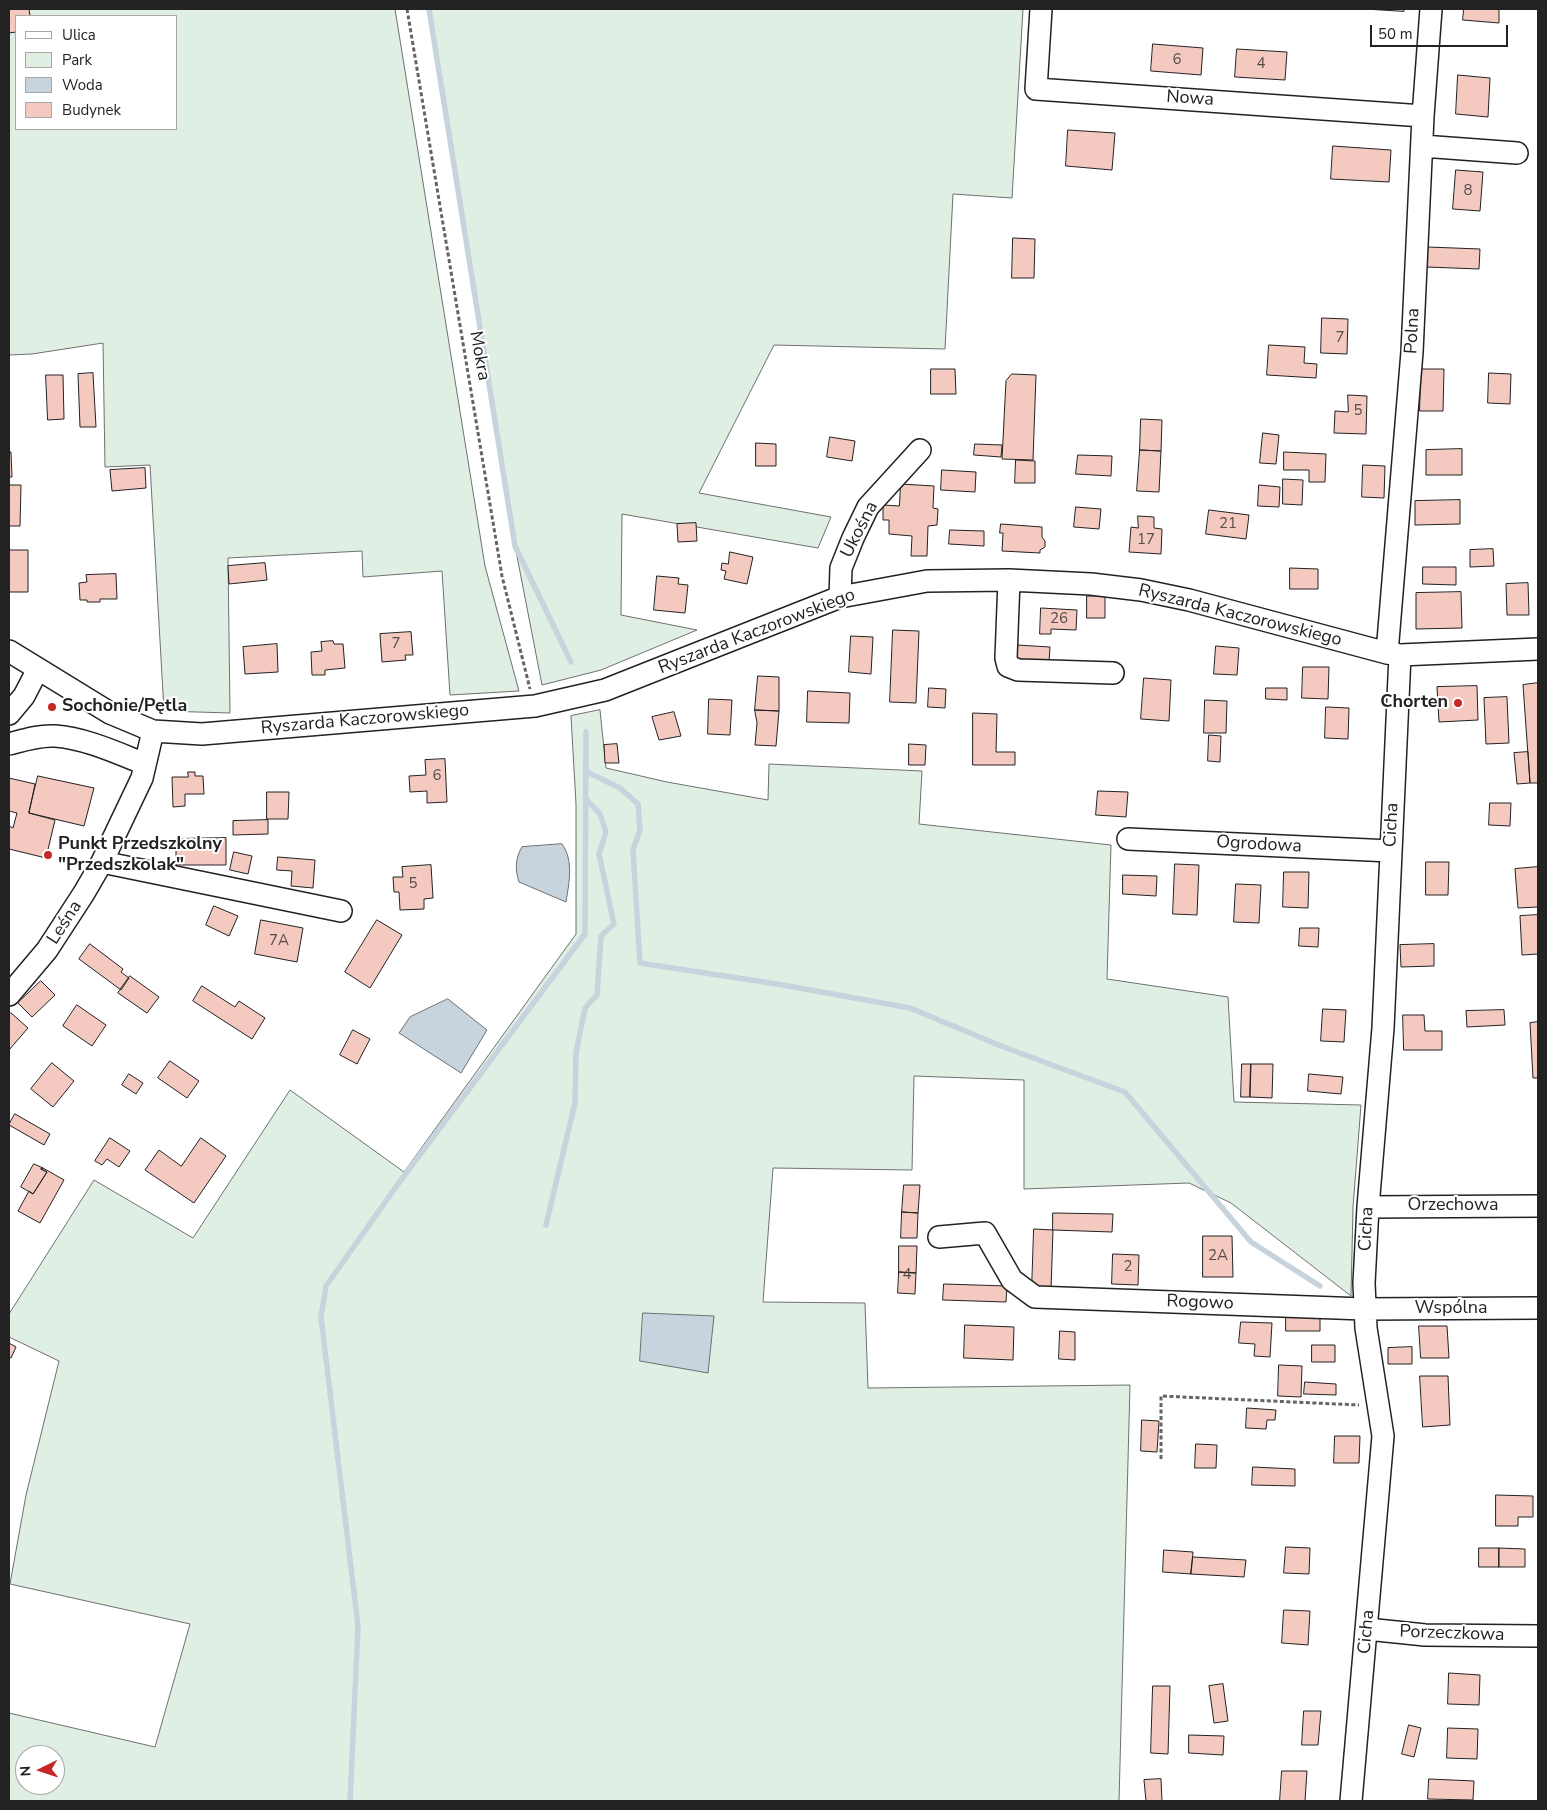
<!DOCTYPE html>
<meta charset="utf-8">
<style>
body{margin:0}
#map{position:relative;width:1547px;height:1810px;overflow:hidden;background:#fff;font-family:"Nunito Sans",sans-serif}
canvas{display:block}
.frame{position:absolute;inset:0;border:10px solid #222;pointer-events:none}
.legend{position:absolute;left:15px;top:15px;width:162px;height:115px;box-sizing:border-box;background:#fff;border:1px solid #a7a7a7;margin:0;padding:6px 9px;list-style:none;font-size:15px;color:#222}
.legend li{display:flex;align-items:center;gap:10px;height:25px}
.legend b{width:25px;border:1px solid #a7a7a7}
.north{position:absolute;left:15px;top:1745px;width:50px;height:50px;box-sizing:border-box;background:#fff;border:1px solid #a7a7a7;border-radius:50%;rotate:266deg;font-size:14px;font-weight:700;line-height:20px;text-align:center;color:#222}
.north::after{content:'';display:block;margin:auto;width:18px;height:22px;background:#c62828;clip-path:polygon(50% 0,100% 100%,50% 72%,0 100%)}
.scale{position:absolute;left:1370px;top:25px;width:138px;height:22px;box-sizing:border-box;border:2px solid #222;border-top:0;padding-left:6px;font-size:15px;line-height:18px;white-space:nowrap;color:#222;-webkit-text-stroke:4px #fff;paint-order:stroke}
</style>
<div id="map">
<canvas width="1547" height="1810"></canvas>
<div class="frame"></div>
<ul class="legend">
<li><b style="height:6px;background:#fff"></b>Ulica</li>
<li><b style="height:14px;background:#e0efe3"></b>Park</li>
<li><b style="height:14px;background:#c7d3dd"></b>Woda</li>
<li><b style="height:14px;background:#f3c9c0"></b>Budynek</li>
</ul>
<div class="north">N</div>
<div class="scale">50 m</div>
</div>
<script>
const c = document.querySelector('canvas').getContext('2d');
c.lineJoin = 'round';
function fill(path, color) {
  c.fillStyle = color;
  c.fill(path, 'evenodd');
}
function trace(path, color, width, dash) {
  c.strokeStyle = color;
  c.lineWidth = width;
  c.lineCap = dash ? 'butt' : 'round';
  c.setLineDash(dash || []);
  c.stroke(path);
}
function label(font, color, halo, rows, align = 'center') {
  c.font = font + ' "Nunito Sans",sans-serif';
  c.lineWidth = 4;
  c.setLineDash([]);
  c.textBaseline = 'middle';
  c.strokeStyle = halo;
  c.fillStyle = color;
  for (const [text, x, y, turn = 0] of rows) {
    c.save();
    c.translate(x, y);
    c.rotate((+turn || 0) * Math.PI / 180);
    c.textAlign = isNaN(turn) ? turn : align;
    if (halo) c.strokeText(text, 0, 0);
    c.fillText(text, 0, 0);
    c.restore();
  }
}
const green = new Path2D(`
 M9 9H395L485 566 519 691 450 695 442 571 363 577 362 551 228 558 230 713 164 711 150 465 105 467 103 343 32 354 9 355ZM16 16H176V129H16Z
 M429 9H1023L1012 198 953 194 945 349 774 345 699 493 831 517 818 548 622 514 621 615 697 630 601 670 542 685 515 546Z
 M600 710 606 768 667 782 768 800 769 764 922 771 919 824 1111 845 1107 979 1228 997 1234 1102 1361 1105 1353 1207 1351 1296 1231 1203 1189 1183 1024 1189V1080L914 1076 912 1170 773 1168 763 1302 865 1303 868 1388 1130 1385 1119 1801H9V1713L155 1747 190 1624 10 1584 26 1495 59 1361 9 1337V1314L94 1180 193 1238 290 1090 404 1172 576 934V804L571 716ZM25 1755H55V1785H25Z`);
fill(green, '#e0efe3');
trace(green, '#6f6f6f', 1);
const water = new Path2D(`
 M562 844C574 860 569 883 566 902L519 882C515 870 515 858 522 847Z
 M448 999 487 1030 461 1073 399 1033 410 1017Z
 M643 1313 714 1316 708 1373 640 1361Z`);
fill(water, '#c7d3dd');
trace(water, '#6f6f6f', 1);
trace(new Path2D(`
 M429 9 515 546 571 662
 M585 771 620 788 638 804 640 830 633 850 640 963 777 984 910 1008 1001 1046 1125 1092 1251 1242 1320 1286
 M546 1225 575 1103 576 1053 585 1008 597 995 601 936 614 924 599 854 606 832 600 814 585 798
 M350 1801 358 1626 321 1317 326 1286 398 1184 585 934 586 732`), '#c7d3dd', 5.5);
const building = new Path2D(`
 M9 9H29L30 16H16V32L9 33Z
 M1365 9H1404V11Z
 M1464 9H1499V23L1463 20Z
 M1153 44 1203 48 1201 75 1151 71Z
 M1237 49 1287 52 1285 80 1235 77Z
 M1458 75 1490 78 1488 117 1456 114Z
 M1068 130 1115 133 1112 170 1066 166Z
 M1333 146 1391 150 1389 182 1331 179Z
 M1456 170 1483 172 1480 211 1453 209Z
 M1013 238 1035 239 1034 278H1012Z
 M1428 247 1480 249 1479 269 1427 267Z
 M1322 318 1348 319 1347 354 1321 353Z
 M1269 345 1305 347 1304 363 1317 364 1316 378 1267 375Z
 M931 369H955L956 394H931Z
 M1421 369H1444L1443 411H1420Z
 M93 373 96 427H80L78 374Z
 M1489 373 1511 374 1510 404 1488 403Z
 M1012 374 1036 375 1033 460 1002 459 1006 381Z
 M46 375H63L64 419 48 420Z
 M1348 395 1367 396 1366 434 1334 433 1335 411 1348 412Z
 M1141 419 1162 420 1161 451 1140 450Z
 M1263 433 1279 435 1276 464 1260 463Z
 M830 437 855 441 852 461 827 457Z
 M756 443 776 444V466H756Z
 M975 444 1002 445 1001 457 974 455Z
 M1462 449V475H1426V450Z
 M1140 450 1161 451 1159 492 1137 491Z
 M9 452H11L12 477H9Z
 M1284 452 1326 454 1325 482H1309V470H1284Z
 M1078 455 1112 456 1111 476 1076 474Z
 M1016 460 1035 461V483H1015Z
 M1363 465 1385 466 1384 498 1362 497Z
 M145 468 146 488 112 491 110 470Z
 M942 470 976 472 975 492 941 490Z
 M1283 479 1303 480 1302 505 1283 504Z
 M901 484 934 486 933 508 938 509 937 525 928 526 927 556H911L912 536 889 534V520H883V505L899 506Z
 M9 485H21L20 526H9Z
 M1259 485 1280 487 1279 507 1258 506Z
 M1460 500V524L1415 525V501Z
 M1076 507 1101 509 1099 529 1074 527Z
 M1209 510 1249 515 1246 539 1206 534Z
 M1138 516 1154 517V528L1162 529 1161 554 1129 552 1131 527 1138 528Z
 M696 523 697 541 678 542 677 524Z
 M1001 524 1042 527V537L1045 541V547L1040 550V553L1002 551 1003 533H1000Z
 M950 530 984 531V546L949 544Z
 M1493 549 1494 566 1470 567V550Z
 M9 550H28V592H9Z
 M730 552 753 557 747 584 724 579 726 571 721 570 722 563 728 564Z
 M265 563 267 580 229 584 228 566Z
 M1423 567H1456V585L1423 584Z
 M1290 568 1318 569V589H1290Z
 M116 574 117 599H100V602H87V600H80L79 583 87 582 86 575Z
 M657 576 679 578 678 584 688 585 685 613 654 610Z
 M1528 583 1529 615H1507L1506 584Z
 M1461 592 1462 628 1416 629V593Z
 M1087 596H1105V618H1087Z
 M1041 608 1077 610 1076 630 1051 629V634H1040Z
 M893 630 919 631 916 703 890 702Z
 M411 632 413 655H405L406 660 382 662 380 634Z
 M851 636 873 637 871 674 849 672Z
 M333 641 334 644H343L345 668 325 670V675H312L311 652 322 651 321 642Z
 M277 644 278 672 245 674 243 647Z
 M1017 645 1050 647 1049 662 1016 661Z
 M1216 646 1239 648 1237 675 1214 674Z
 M1303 667H1329L1328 699 1302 698Z
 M758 676 779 677V711L755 710Z
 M1144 678 1171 680 1169 721 1141 719Z
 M1538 683V783H1530L1523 685Z
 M1477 686 1478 720 1439 722 1437 687Z
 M929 688 946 689 945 708 928 707Z
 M1266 688H1287V700L1266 699Z
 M808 691 850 693 849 723 807 722Z
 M1507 697 1509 743 1486 744 1484 698Z
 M709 699 732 700 730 735 708 734Z
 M1205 700 1227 701 1226 733H1204Z
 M1326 707 1349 708 1348 739 1325 738Z
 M755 710 779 711 776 746 755 745 757 723Z
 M674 712 681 736 659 740 652 717Z
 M973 713 997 714 996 752H1015V765H973Z
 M1209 735 1221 736 1220 762 1208 761Z
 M617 744 619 763H605L604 745Z
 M909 744 926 745 925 765H909Z
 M1528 752 1530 783 1517 784 1514 753Z
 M445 759 447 802 427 803V791L410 792 409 776 426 775 425 760Z
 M188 772H195V776H203L204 794H185V806L173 807 172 777H188Z
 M38 776 94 788 84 826 29 813Z
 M9 778 35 784 29 813 55 820 46 858 9 849V826L13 828 17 813 9 811Z
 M1098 791 1128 792 1126 817 1096 815Z
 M267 792H289L288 819H267Z
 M1490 803H1511L1510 826 1489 825Z
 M268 820V834L233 835V821Z
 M226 838V865H176V839Z
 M234 852 252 856 248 874 230 870Z
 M278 857 315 860 313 888 291 886 292 871 277 870Z
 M1426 862H1449L1448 895H1426Z
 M1175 864 1199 865 1197 915 1173 914Z
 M431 865 433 898 424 899V909L400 910 399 892H394L393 877H403L402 867Z
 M1538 867V907L1518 908 1515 869Z
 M1284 872H1309L1308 908 1283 907Z
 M1123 875 1157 876 1156 896 1123 894Z
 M1236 884 1261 885 1259 923 1234 922Z
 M214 906 238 916 229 936 206 925Z
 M1538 915V954L1522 955 1520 916Z
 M261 920 303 928 297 962 255 954Z
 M377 920 402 935 370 988 345 972Z
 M1300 928H1319L1318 947 1299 946Z
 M90 944 123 969 121 972 129 978 121 990 79 959Z
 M1434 944V966L1401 967 1400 945Z
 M130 976 159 997 147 1013 118 993Z
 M41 981 55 995 32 1017 18 1003Z
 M202 986 235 1007 239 1001 265 1018 252 1039 193 1001Z
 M77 1005 106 1025 92 1046 63 1026Z
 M1323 1009 1346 1010 1344 1042 1321 1041Z
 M1504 1010 1505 1025 1467 1027 1466 1011Z
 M11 1013 28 1028 9 1050V1015Z
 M1403 1015H1424L1425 1031H1442V1050H1404Z
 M1538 1022V1078H1533L1530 1023Z
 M353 1030 370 1039 357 1064 340 1055Z
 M170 1061 199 1081 187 1098 158 1078Z
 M52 1063 74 1081 53 1107 31 1089Z
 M1242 1064H1251L1250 1097H1241Z
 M1251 1064H1273L1272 1098 1250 1097Z
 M129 1074 143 1083 136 1094 122 1085Z
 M1309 1074 1343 1077 1341 1094 1308 1091Z
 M15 1114 50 1134 44 1145 9 1125Z
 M110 1138 130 1151 119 1167 107 1159 102 1165 95 1161Z
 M201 1138 226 1156 194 1203 145 1170 159 1150 181 1166Z
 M34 1164 43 1168 41 1169 47 1172 33 1194 21 1187Z
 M43 1168 64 1180 40 1223 18 1211 29 1191 33 1194 47 1172 41 1169Z
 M904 1185H920L918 1213 902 1212Z
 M902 1212 918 1213 917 1238H901Z
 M1053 1213 1113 1214 1112 1232 1053 1230Z
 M1034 1229 1053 1230 1051 1290 1032 1289Z
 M1203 1236H1232L1233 1277H1203Z
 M899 1246H917L916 1273 899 1272Z
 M1113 1254 1139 1255 1138 1285 1112 1284Z
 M899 1272 916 1273 915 1294 898 1293Z
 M944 1284 1007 1286 1006 1302 943 1300Z
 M1286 1314H1320V1331H1286Z
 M1241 1322 1272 1323 1270 1357 1254 1356 1255 1344 1239 1343Z
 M965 1325 1014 1327 1013 1360 964 1358Z
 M1419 1326H1447L1449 1358H1421Z
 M1060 1331 1075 1332V1360L1059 1359Z
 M9 1343 16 1347 11 1358 9 1357Z
 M1312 1345H1335V1362H1312Z
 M1412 1347V1364H1388V1348Z
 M1279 1365 1302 1366 1301 1397 1278 1396Z
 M1420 1376H1448L1450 1425 1423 1427Z
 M1305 1382 1336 1384V1395L1304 1394Z
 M1247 1408 1276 1410 1275 1420H1267L1266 1429 1246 1428Z
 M1142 1420 1159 1421 1157 1452 1141 1451Z
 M1335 1436H1360L1359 1463H1334Z
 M1196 1444 1217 1445 1216 1468H1195Z
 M1253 1467 1295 1469V1486L1252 1485Z
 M1496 1495 1533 1496V1517H1518V1526H1496Z
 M1286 1547 1310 1548 1309 1574 1284 1573Z
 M1479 1548H1499V1567H1479Z
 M1499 1548 1525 1549V1567H1499Z
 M1164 1550 1193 1552 1191 1574 1163 1572Z
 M1193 1557 1246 1560 1244 1577 1191 1574Z
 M1284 1610 1310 1611 1308 1645 1282 1643Z
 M1449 1673 1480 1675 1479 1705 1448 1704Z
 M1223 1684 1228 1721 1214 1723 1209 1686Z
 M1153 1686H1170L1168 1754 1151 1753Z
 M1304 1711H1321L1318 1745H1302Z
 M1409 1725 1421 1728 1414 1757 1402 1754Z
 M1448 1728 1478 1729 1477 1759 1447 1758Z
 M1189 1735 1224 1736 1223 1755 1189 1753Z
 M1282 1771H1307L1305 1801H1280Z
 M1161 1779 1162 1801H1146L1144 1780Z
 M1429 1779 1474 1781 1473 1800 1428 1799Z`);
fill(building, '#f3c9c0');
trace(building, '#222', 1);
const minor = new Path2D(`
 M1041 9 1036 89 1423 116
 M1422 146 1517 153
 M1009 580 1006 658 1008 666 1018 670 1113 673
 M840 597 841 568 853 538 868 507 920 450
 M9 651 110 713 153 731 202 734 535 706 605 690 840 597 927 581 1009 580 1091 584 1141 590 1189 600 1387 653 1400 655 1538 649
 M1387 653 1412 352 1423 116 1431 9
 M9 714 24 696 38 669
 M9 744C24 740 39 735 55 736 85 738 117 753 145 764
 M1128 839 1391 851
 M102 862 341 911
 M9 995 47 950 84 893 102 862 142 778 153 731
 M1368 1207 1538 1206
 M939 1237 985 1233 1012 1280 1035 1297 1364 1309 1538 1308
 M1367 1629 1425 1635 1538 1636
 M1351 1801 1383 1436 1366 1328 1364 1283 1368 1207 1383 1028 1400 655`);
trace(minor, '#222', 24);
trace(new Path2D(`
 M407 9 502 576 530 689
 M1161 1459V1396L1359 1405`), '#646464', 3, [4, 2.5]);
trace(minor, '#fff', 21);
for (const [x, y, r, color] of [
 [1458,703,5,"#c62828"],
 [52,707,5,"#c62828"],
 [48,855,5,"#c62828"]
]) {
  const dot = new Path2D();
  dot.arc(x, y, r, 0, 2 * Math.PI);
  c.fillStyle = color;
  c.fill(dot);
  trace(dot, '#fff', 2);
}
label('15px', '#564c4a', null, [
 ["6",1177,60],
 ["4",1261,64],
 ["8",1468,191],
 ["7",1340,338],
 ["5",1358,411],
 ["21",1228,524],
 ["17",1146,540],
 ["26",1059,619],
 ["7",396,644],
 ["6",437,776],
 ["5",413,884],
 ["7A",279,941],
 ["2A",1218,1256],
 ["2",1128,1267],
 ["4",907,1275]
]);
label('18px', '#222', '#fff', [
 ["Nowa",1190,99,4],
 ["Polna",1413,331,-87],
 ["Mokra",479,356,80],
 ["Ukośna",860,530,-63],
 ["Ryszarda Kaczorowskiego",1240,616,14],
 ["Ryszarda Kaczorowskiego",757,632,-21],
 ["Ryszarda Kaczorowskiego",365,720,-5],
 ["Cicha",1392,825,-87],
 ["Ogrodowa",1259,845,3],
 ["Leśna",65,923,-57],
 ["Orzechowa",1453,1206],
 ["Cicha",1367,1229,-87],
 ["Rogowo",1200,1303,2],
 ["Wspólna",1451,1309],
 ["Cicha",1367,1632,-85],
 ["Porzeczkowa",1452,1634,2]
]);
label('bold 18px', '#222', '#fff', [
 ["Chorten",1448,703,"right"],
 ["Sochonie/Pętla",62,707],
 ["Punkt Przedszkolny",58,845],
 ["\"Przedszkolak\"",58,866]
], 'left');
</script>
